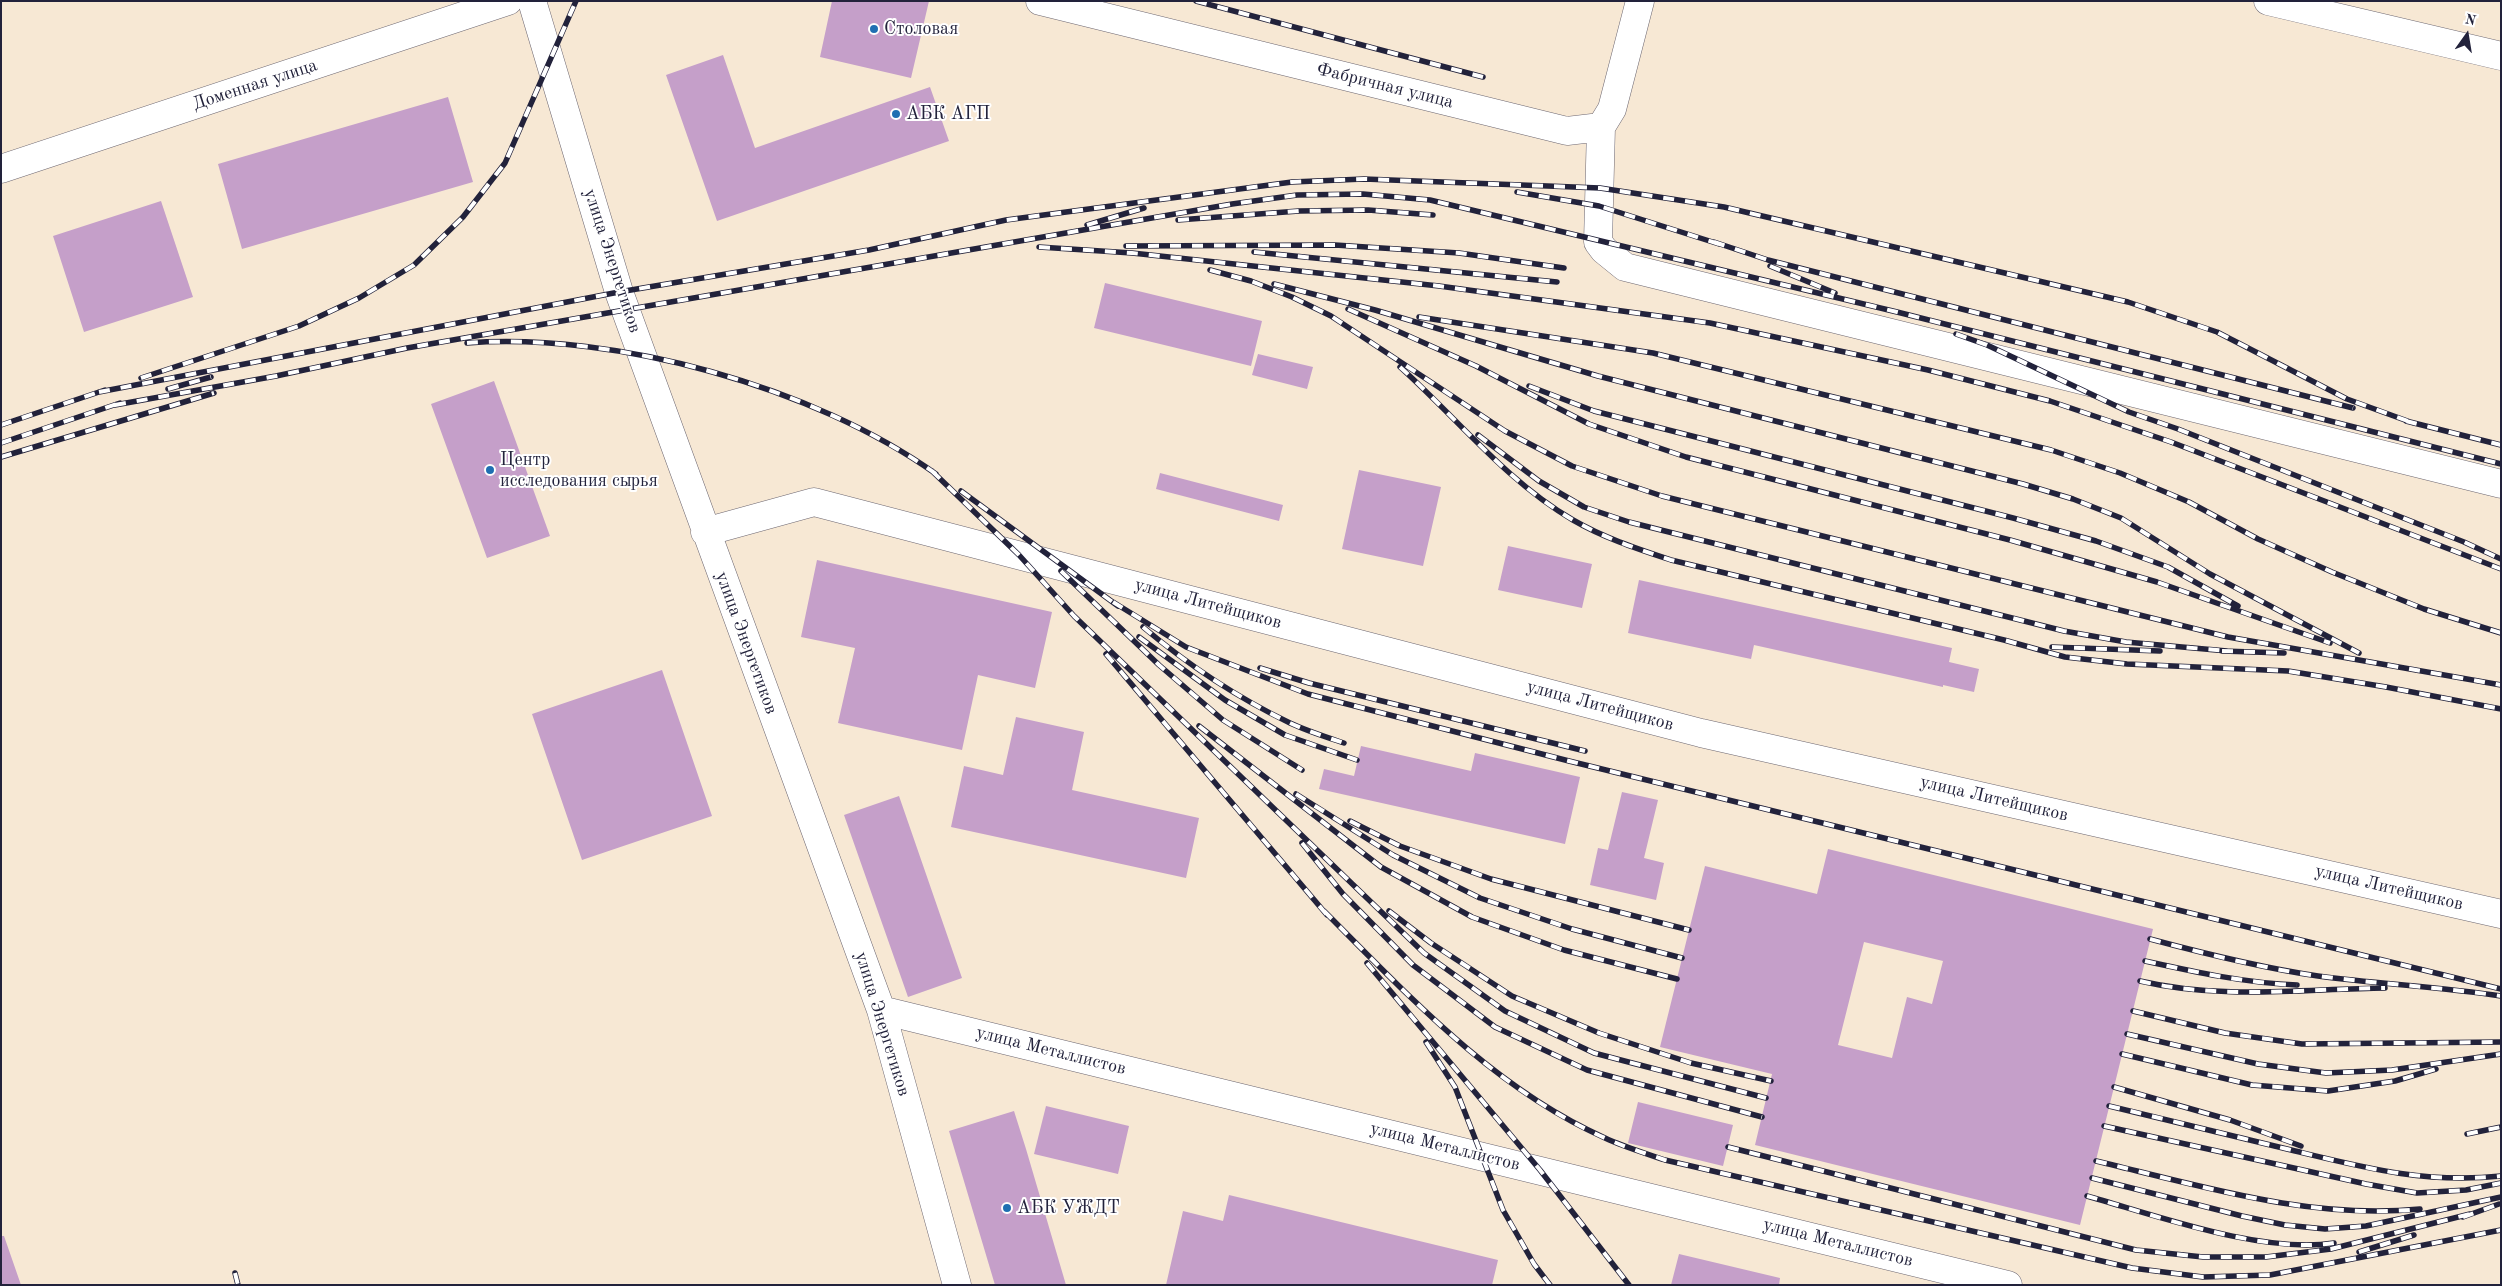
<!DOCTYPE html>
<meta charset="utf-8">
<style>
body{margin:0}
#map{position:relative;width:2502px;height:1286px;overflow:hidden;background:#f7e8d4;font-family:"Old Standard TT",serif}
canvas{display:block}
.frame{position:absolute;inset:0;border:2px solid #22223b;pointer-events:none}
.north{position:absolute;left:2442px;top:10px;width:50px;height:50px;-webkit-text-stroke:4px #fff;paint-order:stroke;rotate:13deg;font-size:14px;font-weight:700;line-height:20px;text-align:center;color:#22223b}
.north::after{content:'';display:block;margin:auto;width:18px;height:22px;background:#22223b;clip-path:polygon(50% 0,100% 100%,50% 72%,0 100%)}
</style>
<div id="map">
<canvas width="2502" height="1286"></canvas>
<div class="frame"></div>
<div class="north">N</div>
</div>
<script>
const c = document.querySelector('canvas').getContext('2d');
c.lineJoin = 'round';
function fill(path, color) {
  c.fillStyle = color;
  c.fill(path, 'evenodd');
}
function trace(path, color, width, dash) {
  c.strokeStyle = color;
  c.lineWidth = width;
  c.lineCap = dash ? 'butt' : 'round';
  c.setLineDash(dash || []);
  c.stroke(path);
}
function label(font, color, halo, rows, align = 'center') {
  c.font = font + ' "Old Standard TT",serif';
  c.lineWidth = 4;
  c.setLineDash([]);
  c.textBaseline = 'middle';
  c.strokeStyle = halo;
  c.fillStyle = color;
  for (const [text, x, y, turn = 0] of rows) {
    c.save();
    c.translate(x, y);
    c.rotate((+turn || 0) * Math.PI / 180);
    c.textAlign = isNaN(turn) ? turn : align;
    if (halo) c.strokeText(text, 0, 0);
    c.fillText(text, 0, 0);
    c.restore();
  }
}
fill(new Path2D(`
 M832 1H929L911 78 820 57Z
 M723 55 755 148 930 87 949 141 717 221 666 75Z
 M448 97 473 182 242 249 218 164Z
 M161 201 193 297 84 332 53 236Z
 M1105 283 1262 321 1251 366 1094 328Z
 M1258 354 1313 367 1307 389 1252 375Z
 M494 381 550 536 487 558 431 404Z
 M1359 470 1441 487 1423 566 1342 549Z
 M1160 473 1283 505 1279 521 1156 489Z
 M1508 546 1592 564 1582 608 1498 590Z
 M817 560 1052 612 1035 688 978 675 962 750 838 723 855 648 801 637Z
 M1639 580 1952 648 1949 662 1979 669 1974 692 1943 685V687L1754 645 1751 659 1628 633Z
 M662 670 712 816 582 860 532 714Z
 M1016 717 1084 732 1072 790 1199 818 1186 878 951 827 964 766 1003 775Z
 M1361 746 1471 771 1475 753 1580 777 1565 844 1319 789 1324 769 1354 776Z
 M1622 792 1658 800 1644 858 1664 863 1656 900 1590 885 1598 848 1608 850Z
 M899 796 962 978 908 997 844 815Z
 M1828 849 2153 929 2080 1225 1755 1145 1772 1074 1660 1047 1705 866 1817 894ZM1864 942 1943 961 1932 1004 1907 997 1892 1058 1838 1045Z
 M1638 1102 1733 1125 1723 1166 1628 1143Z
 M1046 1106 1129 1126 1118 1174 1034 1154Z
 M1014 1111 1026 1149 1066 1285H995L949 1131Z
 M1229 1195 1498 1260 1492 1285H1166L1183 1211 1223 1221Z
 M1 1236H4L21 1285H1Z
 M1679 1254 1780 1278 1779 1285H1671Z`), '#c59fc9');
const minor = new Path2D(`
 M532 1 619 292 881 1010 957 1285
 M1040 1 1567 131 1601 127 1612 109 1640 1
 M2268 1 2501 56
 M1601 127 1598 242 1604 250 1625 267 2501 484
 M1 169 508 1
 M705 532 814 502 1701 733 2501 914
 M881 1010 2008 1285`);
trace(minor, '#6d6771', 29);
trace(minor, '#fff', 28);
const rail = new Path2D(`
 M1196 1 1483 77
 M1517 192 1599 206 1719 244
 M1178 220 1299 211 1368 210 1433 215
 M1087 225 1144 208
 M1714 242 1768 260 2353 408
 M1126 246 1335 245 1459 253 1564 268
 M1039 247 1132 253 1439 286 1710 323 1928 370 2050 401 2171 442 2501 569
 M1254 252 1557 282
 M1770 266 1835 293
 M1210 270 1251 281 1292 297 1331 316 1505 431 1572 466 1662 496 2228 637 2501 685
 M1274 284 1375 310 1598 376 2023 484 2073 499 2121 518 2210 574 2359 653
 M1348 309 1476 366 1589 424 1686 457 2010 540 2157 582 2330 643
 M1419 317 1653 353 2051 450 2120 473 2189 502 2258 539 2332 572 2424 609 2501 633
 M1956 334 1987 345 2129 412 2178 429 2464 542 2501 559
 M467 343C616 332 814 387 936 474
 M1400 367C1457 418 1506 481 1573 520 1604 538 1638 549 1671 560L2004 640 2065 657 2127 664 2288 671 2386 687 2501 709
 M141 378 299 326 359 298 414 265 463 217 505 163 576 1
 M1529 386 1594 411 2013 518 2096 541 2168 567 2238 606
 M168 389 211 377
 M99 392 619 292 869 250 1006 220 1292 182 1364 179 1600 188 1724 207 2128 302 2217 332 2347 399 2413 423
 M115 405 276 376 407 348 1232 204 1297 195 1363 194 1430 200 1897 312 2501 464
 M2406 421 2501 445
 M1 425 105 390
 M1478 435 1539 481 1584 507 1629 522 2064 631 2126 642 2227 651
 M1 443 120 403
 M1 457 214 393
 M932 471 1019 555 1074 616 1424 953 1505 1011 1594 1053 1766 1098
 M961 491 1118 606
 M1061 571 1159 665 1223 720 1302 770
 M1113 602 1186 647 1308 694 1569 761 2501 989
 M1143 627C1187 664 1238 698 1290 723 1307 731 1326 737 1344 743
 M1139 637 1225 700 1285 735 1357 760
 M2052 647 2160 651
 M2222 651 2284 653
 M1106 654 1327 915
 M1260 668 1309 683 1585 751
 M1199 726 1381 867 1472 917 1564 950 1677 979
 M1296 794 1393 855 1480 898 1572 929 1682 958
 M1350 821 1400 846 1491 879 1689 930
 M1302 843 1343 894 1413 965 1495 1027 1587 1070 1762 1117
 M1324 911C1409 996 1493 1088 1605 1138 1624 1147 1645 1153 1665 1160L2132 1268 2203 1277 2270 1275 2501 1230
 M1389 911 1431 943 1512 996 1599 1033 1691 1063 1771 1081
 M2150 939C2206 954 2262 968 2318 976 2379 984 2440 987 2501 996
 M2145 961C2195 972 2245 983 2297 985
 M1367 963 1540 1170 1629 1285
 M2140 981C2221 1000 2302 989 2385 988
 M2133 1011 2225 1033 2302 1044 2501 1042
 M2127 1034 2258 1064 2326 1073 2392 1070 2501 1054
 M1426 1042 1455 1087 1503 1210 1534 1264 1550 1285
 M2122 1054 2252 1085 2328 1091 2395 1081 2436 1069
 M2114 1087 2230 1120 2301 1146
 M2109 1106C2169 1120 2228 1135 2287 1149 2362 1167 2423 1184 2501 1176
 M2104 1126 2366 1184 2417 1193 2466 1190 2501 1183
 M2467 1134 2501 1127
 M1728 1147 2136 1250 2203 1257H2266L2331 1249 2470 1214
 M2096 1161C2202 1186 2310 1220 2420 1209
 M2092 1178 2242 1216 2285 1225 2325 1229 2366 1226 2501 1197
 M2087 1196C2158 1216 2262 1254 2334 1243
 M2463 1217 2499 1204
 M2359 1252 2414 1235
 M235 1273 238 1285`);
trace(rail, '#22223b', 5.5);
trace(rail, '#fff', 4, [11]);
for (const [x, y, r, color] of [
 [874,29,5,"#1f6fb2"],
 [896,114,5,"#1f6fb2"],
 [490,470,5,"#1f6fb2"],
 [1007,1208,5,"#1f6fb2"]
]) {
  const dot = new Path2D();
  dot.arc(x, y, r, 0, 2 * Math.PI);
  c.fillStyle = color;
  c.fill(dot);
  trace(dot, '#fff', 2);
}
label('18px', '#22223b', '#fff', [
 ["Столовая",884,29],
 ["АБК АГП",906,114],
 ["Центр",500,460],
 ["исследования сырья",500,481],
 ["АБК УЖДТ",1017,1208]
], 'left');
label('18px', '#22223b', '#fff', [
 ["Доменная улица",255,85,-18],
 ["Фабричная улица",1385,86,14],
 ["улица Энергетиков",612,261,72],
 ["улица Литейщиков",1208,604,15],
 ["улица Энергетиков",746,643,70],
 ["улица Литейщиков",1600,706,15],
 ["улица Литейщиков",1994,799,13],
 ["улица Литейщиков",2389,888,13],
 ["улица Энергетиков",882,1024,73],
 ["улица Металлистов",1051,1051,14],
 ["улица Металлистов",1445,1147,14],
 ["улица Металлистов",1838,1243,14]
]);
</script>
